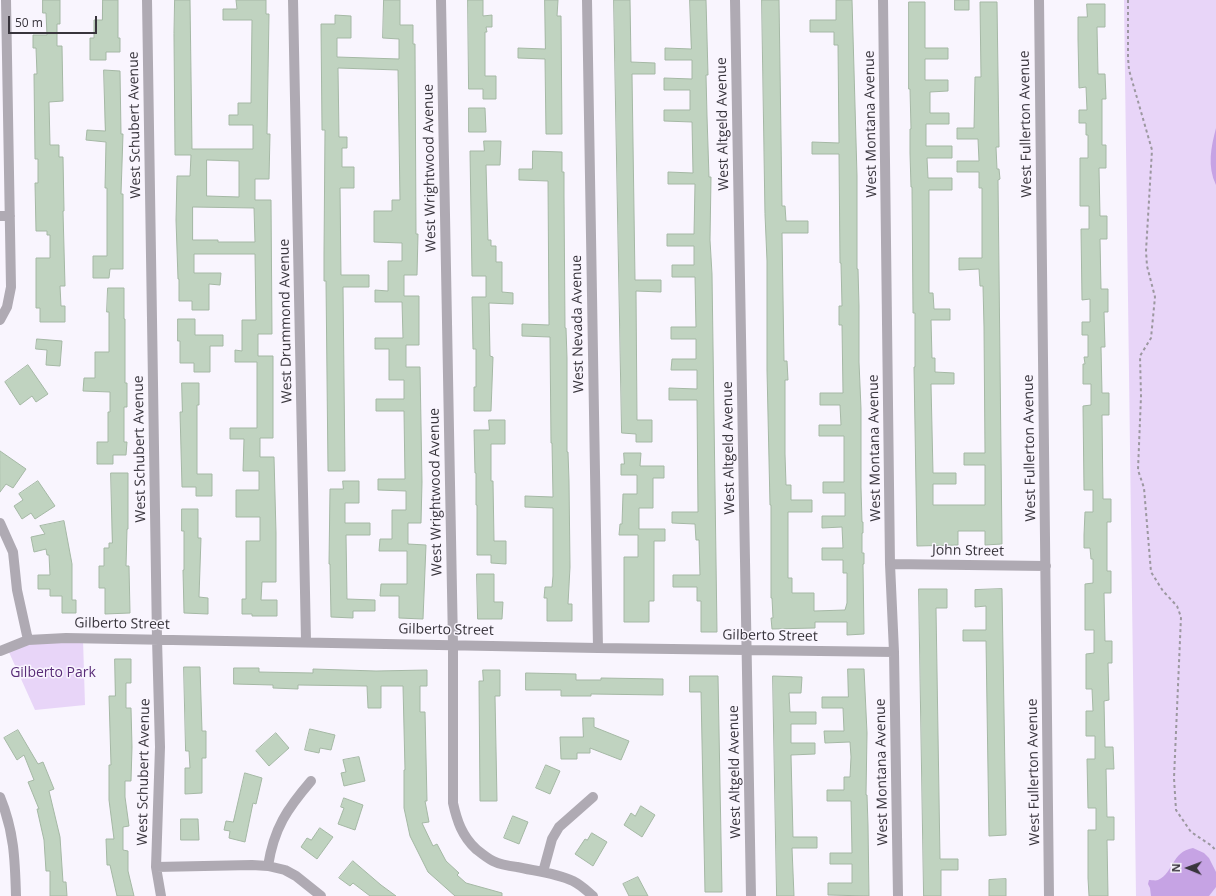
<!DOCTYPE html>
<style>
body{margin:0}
#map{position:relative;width:1216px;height:896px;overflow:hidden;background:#f9f5fe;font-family:"Open Sans",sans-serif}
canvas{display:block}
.north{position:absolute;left:1168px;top:848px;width:40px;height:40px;-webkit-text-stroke:3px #f9f5fe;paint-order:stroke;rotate:271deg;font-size:11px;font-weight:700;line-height:16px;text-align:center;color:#38343c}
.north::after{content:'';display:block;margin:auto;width:14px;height:18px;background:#38343c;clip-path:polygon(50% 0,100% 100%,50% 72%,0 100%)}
.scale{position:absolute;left:8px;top:16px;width:89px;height:18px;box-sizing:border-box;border:2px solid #38343c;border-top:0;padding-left:5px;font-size:12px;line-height:14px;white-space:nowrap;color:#38343c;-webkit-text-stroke:3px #f9f5fe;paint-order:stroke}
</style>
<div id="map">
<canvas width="1216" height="896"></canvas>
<div class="north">N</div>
<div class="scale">50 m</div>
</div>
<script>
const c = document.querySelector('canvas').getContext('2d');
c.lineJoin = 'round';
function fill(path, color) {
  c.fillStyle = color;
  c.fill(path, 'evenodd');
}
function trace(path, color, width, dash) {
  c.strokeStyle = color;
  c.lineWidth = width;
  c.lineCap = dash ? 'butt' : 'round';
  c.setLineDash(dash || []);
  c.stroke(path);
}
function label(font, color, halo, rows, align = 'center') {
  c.font = font + ' "Open Sans",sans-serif';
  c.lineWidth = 3;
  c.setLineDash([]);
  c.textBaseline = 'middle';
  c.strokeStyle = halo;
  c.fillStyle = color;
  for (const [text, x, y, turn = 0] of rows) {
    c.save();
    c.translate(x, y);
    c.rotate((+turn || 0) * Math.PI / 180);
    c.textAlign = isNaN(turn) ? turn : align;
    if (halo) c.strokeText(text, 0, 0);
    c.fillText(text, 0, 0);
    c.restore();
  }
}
fill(new Path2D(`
 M1124 0H1216V896H1136Z
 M83 639 85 705 35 710 8 650 29 642Z`), '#e8d5f8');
fill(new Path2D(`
 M1216 128V185C1207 166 1211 147 1216 128Z
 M1193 848 1204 853 1209 858 1216 872V887L1209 896H1151L1150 888 1148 884 1149 880C1151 880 1156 881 1158 880 1174 873 1171 852 1193 848Z`), '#c6a3e4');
const building = new Path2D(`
 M43 0H60V24H57V46H62L63 101 49 102 50 145H59V157H63L64 211H63L65 286H60L61 306H65V322H40V308H36V258H50V235H47V231H36L35 183H38V159H35L34 74H37L36 48H33V35H47L46 13H43Z
 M103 0H118V38H120V52H106V60H90V38H94V20H102Z
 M175 0H190L192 149H253V125H229V115H238V103H251L252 20H223V9H237L236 0H266V14H269L267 134H270L269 179H255V200H271L272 334H258V356H273V438H260V457H274L276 533V582H262L261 600H277V616H252V614H242V599H246V541H260V517H236V490H259V471H243L244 439H230V428H257V362H235V350L242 351V320H256L255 254H194V273H221L220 285 209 284V310H192V301H179V279H178L176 220 177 176H190L191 155H175L174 34ZM207 160 239 161V197L207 196ZM193 207 254 208 255 242H218V240H193Z
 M384 0H400V25H413V44H415L416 234H418L417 275H404V296H419V345H406V367H420L422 482 421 523H408V544L426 545 423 619 399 618V596H380L381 584H407V551H379L380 539H392V510H406V491L378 490V479H405L404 411H376V399H404V380H389V349H375V338H403L402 302H375V290L388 291V261H402V243L374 242V211H392V200H400L398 70 338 68 339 137H347V148H342V167H354V188H340L341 275H369V287H343L345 471H328L326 281H324V254L325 130H322L321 24H335V15L351 16V38H337V57L399 59V39L383 38Z
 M468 0H483V16L492 15V27H486L487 32H485V76H496V99H483V89H469Z
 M545 0H558L557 16H561L562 134H546L545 59 518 58V48L545 49Z
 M614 0H630L631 62 655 63V74H632L635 280H661V292L636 291 637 420H652V442H636V434L622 433Z
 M690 0H706L708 75H706L707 116 709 177H711L710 240 712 274 717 632H701V601H697V587H673V575H700L699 540H696L695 524 672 523V512H698L697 400H669V388L697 389V370H671L672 359H696V339H671V327H696L695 277H672V265H694V246H667V234H694L695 184H668V172L693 173 692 122 664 121V110H690V90H664V78L692 79V60H665V48L691 49Z
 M762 0H779L782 206H785L786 221H808V233H782L784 361H787L788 380H785V454L786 485H791V500H812V512H788V578H792V593H814V611L845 610 847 603V573H843V560H822V548H843L842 527 822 528V516H845V493H823V482H844V436H819V425H841L840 405H820V393H843L842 325H839V306H842L841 263H840L839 154H812V142L839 143 838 45H834V32H810V20H836V0H852L857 176V269H858L859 306V362L861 409V487L862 522H863V533H862V553H864V564H863L864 634 847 635V622H815V628L772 629 771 618H773L772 598H771V505H770L767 370V261L765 214Z
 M955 0H969V10H955Z
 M909 2H925V48H948V59H925V80H948V91L930 92V113H949V124H926V146H952V158H927L928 178H952V190H929V293H933L934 309H950V320H931L932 358H935V372L954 373V384H931L933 473H956V484H933V505H985V465H964V453H985L984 327 983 286H980L979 269 959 270V258H982V188H979V172H957V161H979L978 139H957V128H974L975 77H981L980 2H997L999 147H996L997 169H999L1000 179 998 180 1002 544 985 545V531H958V545L917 546 914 367H915V313H913L912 187H911L910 153V129H911L910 89H909Z
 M1087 4H1105V27H1097L1098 74H1105L1106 99H1102V145H1106V168H1099L1100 216H1107V239H1100L1101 289H1108V312H1104L1105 347H1101L1102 393H1109V415H1102L1103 499H1111V522H1107V571H1111V593H1104L1105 641H1112V663H1108L1109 700 1104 701 1105 747H1113L1114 769H1106L1107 817H1114V840H1107L1108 896H1089L1088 878V830H1096V808H1088L1087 759H1095V736H1086V711H1093L1092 689H1086V654L1094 653V630H1085V584L1093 583V559H1091L1090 548H1084V535L1085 512H1093V490H1084L1083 406 1091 405V384H1083V364H1085L1084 357H1088V335H1082V322H1090V299L1082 300 1081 229H1089V206H1080V158H1088V135H1086V123H1079V110H1087L1086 87 1079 88 1078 39V17H1087Z
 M104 70 120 71 121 134H123L121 194H123V269H110L109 278H93V256H107V188H105L106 142 86 140 87 130 105 131Z
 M469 108H485L486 132H469Z
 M484 141H501L500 165H486L488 240H491V246H496V262H502V292L513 293V304L489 303 490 356 493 357 491 411H474V387H476V349H473L472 297H486V276H472L470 151H484Z
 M533 151 562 152V172H564V196L565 328H566L567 358V452H568L569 481 570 567 568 604H572V621H547V598H544L545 587H552L553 576V508L525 507V496L553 497 552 443H551L550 337 522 336V324L549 325 548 181 519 180V169H532Z
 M108 288H124V319H125V383H127V407H124V442H127L126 455H113V464H97V442H108V412H110V392L83 391 84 378H95V352H109V312H107Z
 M178 319H195V335H223V346H210V372H194V363H180V341H178Z
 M37 339 62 341 60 366 46 365 47 350 36 349Z
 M28 365 48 394 36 402 32 396 20 405 5 382Z
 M182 383H199V405H197V474H212V496H196V487H182L180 412H182Z
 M489 420H505V444H491V481H493L494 541H506V564L491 563V555H477V505H476V473H475L474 430H489Z
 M0 451 26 469 13 488 6 484 0 492Z
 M624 453H641L640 466H664V478H653V508H639V529H665V541H654V601H649V622H624V557H638V535H619L620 524H622L623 494H637V475H621V464H624Z
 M111 473H128V529H127L126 566H129L130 613 105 614V588H99V566H104V548H109V543H112Z
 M38 481 55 506 35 519 31 513 22 519 14 506 23 500 19 494Z
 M343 481H359V503H345V523H370V535H346L347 599 375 600V611H353V618L331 617 330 564H329L330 489H343Z
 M182 509H198V538H201L199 597 208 598V614L184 613 183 570H184V531H182Z
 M64 521 72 564V600H76V613H62V596H50V589H38V575H50L49 555H47L46 549 34 552 31 537 45 534 40 526Z
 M477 574H494V602H503L502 619H478Z
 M919 589H947V608H936L940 859H958V870H941V896H924Z
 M1002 589 1006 835 989 836 986 641H963V630H986V606L975 607V590Z
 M115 659H131V683H126V708H131L132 747 131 781H125V797L129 826 123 827V850L128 851V871L134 896H117L110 865H107L106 839H114L109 800V765H111L109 696H115Z
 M184 667H200L202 731H206V758H202V793L185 794V768H190L189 751H186Z
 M234 668H259V672L313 673V669L376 671 427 670V686H420V712H425L427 801H425L429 822 422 823 433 846 437 844 446 861 459 873 457 875 466 883 502 893V896H455L428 872 410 836 404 808V770H405L403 686H381V708H368L367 686 298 685V689L273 688V685L234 684Z
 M848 669H864L867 733 866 795H867L868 825 869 896 828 895V883H852V864H830V853H852L851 801H827V790H844V777H850L851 757 850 742 825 743 824 731H844L843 708H822V697H848Z
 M483 670H500V696H495L497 801H480L479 681H483Z
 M526 673 576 674V680H601V678L663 679V695L591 694V696H561V690H526Z
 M690 676H718L722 892H705L701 692H690Z
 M773 676 802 677 801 693H789L790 712H816V724H791V743H815V754L791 755 793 837H817V848H792L794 896H777Z
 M583 718H594V727L629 741 621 760 590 748V753H577V759H561L560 737H583Z
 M310 729 335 735 331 750 320 748 319 753 305 750Z
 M18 730 38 764 43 762 54 789 49 791 60 837 63 882H66L67 896H50V871H46L44 840 37 809H39L28 782 34 780 24 755 17 760 4 738Z
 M276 733 289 748 269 766 256 751Z
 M359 757 365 781 344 786 341 773 346 772 343 760Z
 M546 765 560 771 550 794 536 788Z
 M245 773 262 778 256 804 253 803 245 842 229 838 230 831 224 830 226 821 233 822Z
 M344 798 363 805 355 830 338 824 344 808 341 807Z
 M641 806 655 815 642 837 624 825 631 813 635 816Z
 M513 816 528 822 519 844 504 838Z
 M181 819H198L199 840H181Z
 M320 828 333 837 317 859 301 847 307 838 311 840Z
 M592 833 607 842 593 866 575 854 585 839 587 840Z
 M353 861 381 885 396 896H370L353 883 350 886 339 878Z
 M638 877 648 896H629L623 884Z
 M1006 879V896H989V880Z`);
fill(building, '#c0d3c0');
trace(building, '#a5b8a5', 1);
trace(new Path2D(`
 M1128 0V58L1129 70 1152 150 1146 251 1147 266 1155 297 1151 338 1140 356 1141 396 1138 470 1144 488 1151 572 1163 591 1177 606 1181 617 1174 778 1176 810 1191 832 1212 846 1216 851`), '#9c98a0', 2, [3, 3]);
trace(new Path2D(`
 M147 0 157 639 160 747 156 867 161 896
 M293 0 306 641
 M441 0 453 644V803C457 821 462 836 476 849 481 853 487 858 493 861 501 865 509 866 517 867 535 871 556 873 573 881 581 885 587 891 593 896
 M587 0 598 648
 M735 0 751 896
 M883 0 890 564 894 652 898 896
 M1039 0 1049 896
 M0 216H10
 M0 320 7 307 11 287 6 0
 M0 523 13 552 17 590 28 640
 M890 564 1046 566
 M0 651 28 640 66 638 598 648 894 652
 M0 797C14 831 15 859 16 896
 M268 866C274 828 287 809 311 781
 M156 867 252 865 268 866 285 870 296 876 321 896
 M543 872 552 839 559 827 593 797`), '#afaab3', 10);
label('14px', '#38343c', '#f9f5fe', [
 ["West Altgeld Avenue",723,124,-91],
 ["West Montana Avenue",871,124,-91],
 ["West Fullerton Avenue",1026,124,-91],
 ["West Schubert Avenue",135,125,-91],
 ["West Wrightwood Avenue",430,168,-91],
 ["West Drummond Avenue",286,321,-91],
 ["West Nevada Avenue",578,324,-91],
 ["West Altgeld Avenue",729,448,-91],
 ["West Montana Avenue",875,448,-91],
 ["West Fullerton Avenue",1030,448,-91],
 ["West Schubert Avenue",140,449,-91],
 ["West Wrightwood Avenue",436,492,-91],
 ["John Street",968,551,1],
 ["Gilberto Street",122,624,1],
 ["Gilberto Street",446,630,1],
 ["Gilberto Street",770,636,1],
 ["West Schubert Avenue",144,772,-89],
 ["West Altgeld Avenue",735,772,-91],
 ["West Montana Avenue",882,772,-91],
 ["West Fullerton Avenue",1034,772,-91]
]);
label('14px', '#592c78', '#f9f5fe', [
 ["Gilberto Park",53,673]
]);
</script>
